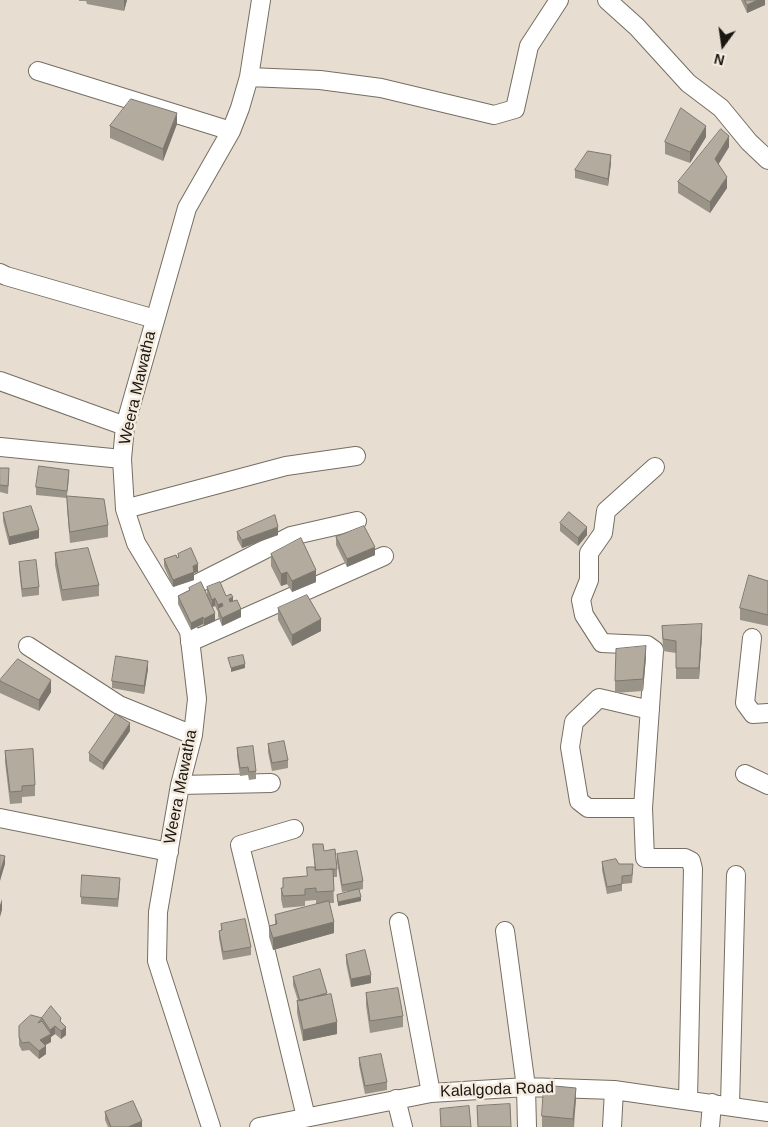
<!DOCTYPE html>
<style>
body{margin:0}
#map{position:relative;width:768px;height:1127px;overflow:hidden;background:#e7ded1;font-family:Helvetica,sans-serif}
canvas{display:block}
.north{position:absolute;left:698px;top:20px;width:50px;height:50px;-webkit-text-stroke:4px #f5ebde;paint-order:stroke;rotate:194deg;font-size:14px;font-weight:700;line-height:20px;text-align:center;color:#1a1712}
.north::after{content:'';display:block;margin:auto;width:18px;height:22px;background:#1a1712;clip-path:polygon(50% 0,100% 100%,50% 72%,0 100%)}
</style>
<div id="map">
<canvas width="768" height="1127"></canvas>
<div class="north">N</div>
</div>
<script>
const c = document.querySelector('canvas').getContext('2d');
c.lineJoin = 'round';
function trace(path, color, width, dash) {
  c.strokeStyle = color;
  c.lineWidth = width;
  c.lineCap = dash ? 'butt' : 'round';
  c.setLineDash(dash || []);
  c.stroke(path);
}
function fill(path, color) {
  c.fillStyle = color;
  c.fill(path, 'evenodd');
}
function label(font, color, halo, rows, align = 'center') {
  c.font = font + ' Helvetica,sans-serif';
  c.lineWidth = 5;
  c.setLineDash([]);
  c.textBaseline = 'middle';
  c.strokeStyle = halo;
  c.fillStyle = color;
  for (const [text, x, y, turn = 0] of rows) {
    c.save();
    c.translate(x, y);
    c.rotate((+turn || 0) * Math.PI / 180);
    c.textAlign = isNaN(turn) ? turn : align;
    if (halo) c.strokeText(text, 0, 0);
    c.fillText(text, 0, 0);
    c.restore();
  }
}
const minor = new Path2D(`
 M607 0 637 27 688 83 721 108 749 142 768 160
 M38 71 231 131
 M249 77 320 80 381 88 494 115 515 109 529 46 559 0
 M0 273 6 276 155 319
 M0 381 125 426
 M0 447 122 459
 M655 467 606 511 603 533 589 553V580L581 600 584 615 602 643 647 645 654 650 643 808 645 858H685L691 861 693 869 688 1100
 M125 509 286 466 356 456
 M169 598 291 536 357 521
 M752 638 745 703 753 714 768 713
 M190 642 384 556
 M28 646 119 705 193 735
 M745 774 768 785
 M180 785 271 783
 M643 808H588L579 801 570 747 574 722 599 698 650 710
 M0 818 169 852
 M294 829 240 845 306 1117
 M399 922 431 1093
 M505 931 526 1087 527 1127
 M396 1099 403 1127
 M730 1105 736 875
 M211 1127 157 961 158 912 180 785 193 735 197 699 189 631 136 543 125 509 122 459 125 426 187 208 231 131 240 108 249 77 261 0
 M259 1127 431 1093 526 1087 614 1090 768 1112
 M612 1127 614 1090
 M710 1127 712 1103`);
trace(minor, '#766e62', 20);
trace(minor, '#fff', 18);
fill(new Path2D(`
 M79 0H127L124 11 87 4 86 1H79Z
 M741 0H765V5L747 13Z
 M177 124 163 161 110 138V126Z
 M706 137 690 163 665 154V142Z
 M729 147 718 164 727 188 710 213 678 193V182Z
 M611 163 608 186 575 178V170Z
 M0 468 9 476 8 494 0 492Z
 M69 478 67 496 108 525V537L70 543 67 508V498L36 495V487Z
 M3 513 39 538 9 545 3 521Z
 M560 523 587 535 578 546 560 531Z
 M237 532 278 535 242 548 237 539Z
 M336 537 375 555 347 567 336 545Z
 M55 553 99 585V596L62 601 55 565Z
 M178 554 198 572 194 573V580L173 587 164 566V559L178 557Z
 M271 554 316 582 292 592 287 584 281 586 271 566Z
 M19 562 39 587V595L22 597 19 570Z
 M768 581V626L740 620V608Z
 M207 587 226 596 233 601 241 617 222 626 218 616V612L215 606 212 607 215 621 204 626 203 624 191 630 178 604V596L189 590V588L207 595Z
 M278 608 321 631 292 646 278 620Z
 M662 626 702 635 699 679H676V653L663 651Z
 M646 657 643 691 615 693V681Z
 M148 669 144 694 112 688V681Z
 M0 680 51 692 39 711 0 693Z
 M130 731 103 770 89 761V753Z
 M268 744 288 760V768L272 771 268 752Z
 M237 748 256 771V779L249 780 248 775 240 776 237 756Z
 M5 751 35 785V796L22 797V803L10 804 5 762Z
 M313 844 324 851 337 869V877H333L334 903H329L334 933 273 950 269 937V926L275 924V915L319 904H316V900L305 901V906L283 908 281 899V888H283L307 877V867L315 870Z
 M337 854 363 881V889L359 890 361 901 338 906 337 895 358 890 342 892 337 862Z
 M602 862 619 864 633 872 632 883 622 884V891L607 894 602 870Z
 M120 886 118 907 81 904V897Z
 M221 924 251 947V955L223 960 219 938V931L221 930Z
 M346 955 371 983 351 987 346 963Z
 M293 977 327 995 337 1034 303 1041 297 1013V1001H298L293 985Z
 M366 993 403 1016V1027L370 1033 366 1005Z
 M42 1018 61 1022 66 1035 61 1039 55 1034 51 1037V1042L45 1045 46 1054 39 1059 29 1050 22 1051 19 1045V1026Z
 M359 1058 387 1082V1090L365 1094 359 1065Z
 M576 1099 574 1127H542V1116Z
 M105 1112 142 1127H108L105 1120Z`), '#9a9388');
fill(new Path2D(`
 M124 0H127L124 11Z
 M758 0H765V5L747 13V5Z
 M177 113V124L163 161V149Z
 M706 126V137L690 163V152Z
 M729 136V147L715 170V159Z
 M611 155V163L608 186V179Z
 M727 177V188L710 213V202Z
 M278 527V535L242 548V540Z
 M587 527V535L578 546V538Z
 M39 530V538L9 545V537Z
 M375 547V555L347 567V559Z
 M198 564V572L194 573V580L173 587V580L193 566Z
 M316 570V582L292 592V581Z
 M287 572V584L281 586V574Z
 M233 597V605L229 607V599Z
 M215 598V606L212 607V600Z
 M222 603V611L218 609V605Z
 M241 609V617L222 626V618Z
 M215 613V621L204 626V619Z
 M203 617V624L191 630V623Z
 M321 619V631L292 646V635Z
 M702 624V635L699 679V668Z
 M646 646V657L643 691V679Z
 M148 661V669L144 694V686Z
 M245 664V668L231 672V668Z
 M51 680V692L39 711V700Z
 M130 723V731L103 770V763Z
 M5 856V864L0 881V873Z
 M361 897V901L338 906V902Z
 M2 899V910L0 917V905Z
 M334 922V933L273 950V938Z
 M371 975V983L351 987V979Z
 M337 1022V1034L303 1041V1030Z
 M55 1026V1034L51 1037V1042L40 1048V1040L50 1035V1030Z
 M66 1027V1035L61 1039V1031Z
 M46 1046V1054L39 1059V1051Z
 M576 1088V1099L573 1127V1119Z
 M142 1121V1127H128Z`), '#7d786f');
const building = new Path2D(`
 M745 0H758L747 5Z
 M131 99 177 113 163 149 110 126Z
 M681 108 706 126 690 152 665 142Z
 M721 129 729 136 715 159 727 177 710 202 678 182Z
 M588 151 611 155 608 179 575 170Z
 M39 466 69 470 67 491 36 487Z
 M0 468H9L8 486 0 485Z
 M67 496 104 499 108 525 70 532Z
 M31 506 39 530 9 537 3 513Z
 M569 512 587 527 578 538 560 523Z
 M275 515 278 527 242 540 237 532Z
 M364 526 375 547 347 559 336 537Z
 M301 538 316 570 292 581 287 572 281 574 271 554Z
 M88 548 99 585 62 590 55 553Z
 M191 548 198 564 193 566 194 572 173 580 164 559 176 555 177 558 179 557 178 554Z
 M36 560 39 587 22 589 19 562Z
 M749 575 768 581V615L740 608Z
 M201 582 215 613 204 619 203 617 191 623 178 596 190 590 189 588Z
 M220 582 226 596 231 594 233 597 229 599 230 602 237 600 241 609 222 618 218 608 223 606 222 603 218 605 215 598 212 600 207 587Z
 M307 595 321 619 292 635 278 608Z
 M702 624 699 668H676V641L663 639 662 626Z
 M646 646 643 679 615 681 616 649Z
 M243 655 245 664 231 668 228 658Z
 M116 656 148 661 144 686 112 681Z
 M18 659 51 680 39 700 0 681V680Z
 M116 714 130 723 103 763 89 753Z
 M284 741 288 760 272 763 268 744Z
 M253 746 256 771 249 772 248 767 240 768 237 748Z
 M33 749 35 785 22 786V791L10 792 5 751Z
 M313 844H323L324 851 335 849 337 869 316 870Z
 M357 851 363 881 342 885 337 854Z
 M0 855 5 856 0 873Z
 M616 859 619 864H633L632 875 622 876V884L607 887 602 862Z
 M307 867H315V870L333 869 334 891 316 892V888L305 889V895L283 896 281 888H283V878L307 876Z
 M82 875 120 878 118 899 81 897Z
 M359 889 361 897 338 902 337 895Z
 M329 901 334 922 273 938 269 926 277 924 275 915Z
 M245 919 251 947 223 952 219 931 222 930 221 924Z
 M365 950 371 975 351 979 346 955Z
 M320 969 327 993 300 1001 293 977Z
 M398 988 403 1016 370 1021 366 993Z
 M331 994 337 1022 303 1030 297 1001Z
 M51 1006 61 1018 60 1021 66 1027 61 1031 55 1026 50 1030 42 1018Z
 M31 1015 42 1018 38 1023 42 1021 51 1034 40 1040 46 1046 39 1051 29 1042 22 1043 19 1037V1026Z
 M381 1054 387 1082 365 1086 359 1058Z
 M544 1085 576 1088 573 1119 542 1116Z
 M133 1101 142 1121 128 1127H111L105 1112Z
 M510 1104 511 1127H478L477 1106Z
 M469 1106 471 1127H441L440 1109Z`);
fill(building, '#b3ab9e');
trace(building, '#7d786f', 1);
label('16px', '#1a1712', '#f5ebde', [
 ["Weera Mawatha",138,388,-77],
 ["Weera Mawatha",181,787,-79],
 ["Kalalgoda Road",497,1090,-2]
]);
</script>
